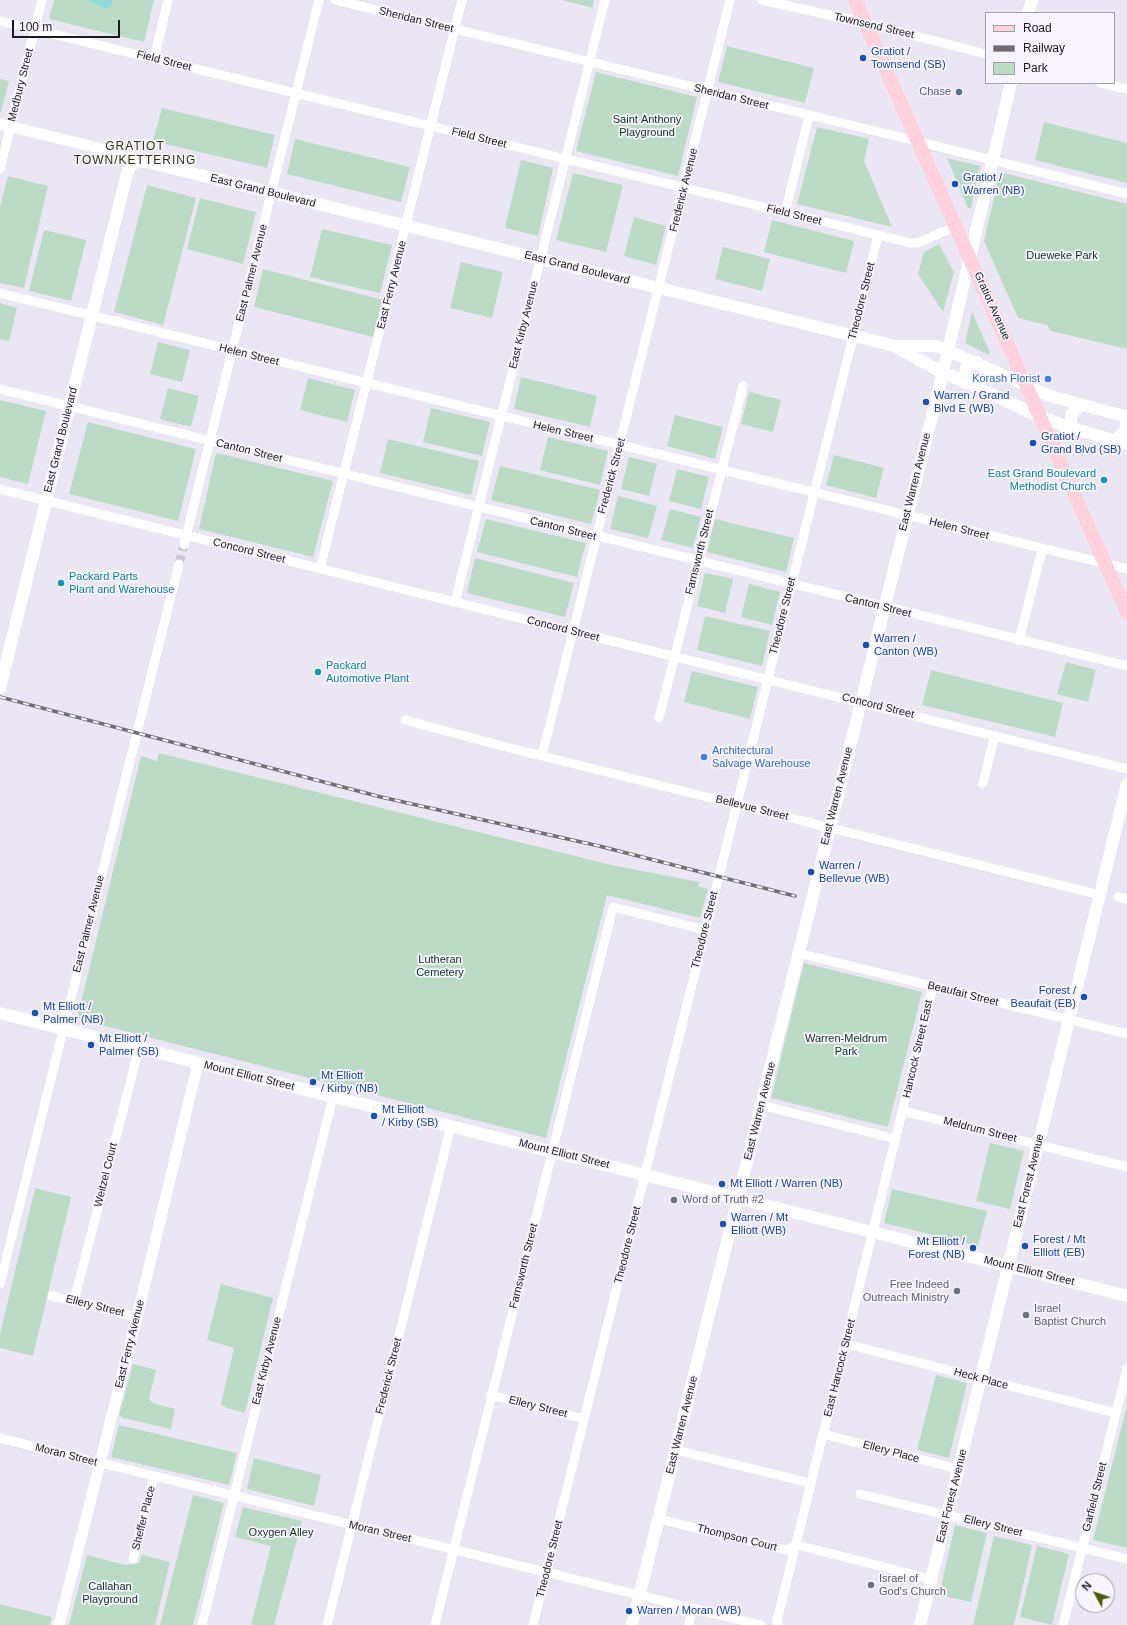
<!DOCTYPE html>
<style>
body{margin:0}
#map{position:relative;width:1127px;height:1625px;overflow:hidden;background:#ebe6f3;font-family:Arial,sans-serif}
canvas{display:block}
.legend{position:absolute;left:985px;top:12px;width:130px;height:72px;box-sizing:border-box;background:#f8f4fe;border:1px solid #a09da5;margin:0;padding:5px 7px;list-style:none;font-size:12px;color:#1c1a1f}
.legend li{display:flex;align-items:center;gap:8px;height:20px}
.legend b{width:20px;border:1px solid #a09da5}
.north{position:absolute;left:1075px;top:1573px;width:40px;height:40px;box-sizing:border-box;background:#f8f4fe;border:1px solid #a09da5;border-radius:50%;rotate:310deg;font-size:11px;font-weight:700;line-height:16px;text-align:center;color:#1c1a1f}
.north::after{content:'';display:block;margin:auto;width:14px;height:18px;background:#4f5e00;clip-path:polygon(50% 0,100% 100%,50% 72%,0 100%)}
.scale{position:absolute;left:12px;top:20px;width:108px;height:18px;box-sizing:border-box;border:2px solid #1c1a1f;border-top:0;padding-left:5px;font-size:12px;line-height:14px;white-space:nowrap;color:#1c1a1f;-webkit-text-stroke:3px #f8f4fe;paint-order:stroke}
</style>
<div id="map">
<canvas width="1127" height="1625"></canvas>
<ul class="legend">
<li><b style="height:5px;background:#fed1dd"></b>Road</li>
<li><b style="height:5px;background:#706d75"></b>Railway</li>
<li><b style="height:11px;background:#bcdbc6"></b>Park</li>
</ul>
<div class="north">N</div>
<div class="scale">100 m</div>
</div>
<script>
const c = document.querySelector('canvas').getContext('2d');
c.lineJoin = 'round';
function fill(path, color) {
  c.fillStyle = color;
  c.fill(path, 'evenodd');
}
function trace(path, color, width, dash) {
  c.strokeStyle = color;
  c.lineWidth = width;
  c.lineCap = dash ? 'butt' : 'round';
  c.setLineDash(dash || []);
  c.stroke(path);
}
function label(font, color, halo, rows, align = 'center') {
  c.font = font + ' Arial,sans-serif';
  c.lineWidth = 3.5;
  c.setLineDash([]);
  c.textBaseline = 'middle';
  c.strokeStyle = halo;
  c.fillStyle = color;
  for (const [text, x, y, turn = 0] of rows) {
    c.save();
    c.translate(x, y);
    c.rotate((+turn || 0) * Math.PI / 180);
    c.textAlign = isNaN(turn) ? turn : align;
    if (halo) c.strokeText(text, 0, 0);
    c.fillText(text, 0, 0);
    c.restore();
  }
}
fill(new Path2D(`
 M54 0H154L144 42 49 19Z
 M561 0H594L593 8Z
 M727 46 814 68 805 103 718 82Z
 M596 72 697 97 678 176 576 151Z
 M0 79 9 81 1 112H0Z
 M162 108 275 135 267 168 153 141Z
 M1044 122 1127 143V183L1035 160Z
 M817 127 869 139 864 161 892 227 797 204Z
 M295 139 410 167 401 202 287 174Z
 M947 158 980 166 971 208H968Z
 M521 160 553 168 538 236 505 228Z
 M1000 172 1127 204V349L1051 331 1047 325 1018 318 984 241Z
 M573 173 623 185 606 252 556 240Z
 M8 176 48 186 24 288 0 283V207Z
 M147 185 196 198 163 325 114 312Z
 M200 198 256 212 243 264 187 249Z
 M634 217 666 226 656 265 624 256Z
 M772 220 854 241 846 273 764 252Z
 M322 229 392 245 380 293 310 277Z
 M44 230 86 240 71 301 29 291Z
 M939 244 954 272 943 312 918 274 924 252Z
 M723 247 770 259 762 291 715 279Z
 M461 262 503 272 492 318 450 308Z
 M263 269 383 300 373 337 254 307Z
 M0 303 17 308 9 341 0 339Z
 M972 312 990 353 989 355 965 343Z
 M158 342 190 350 182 382 150 374Z
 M521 377 597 396 590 427 514 409Z
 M308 378 355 390 347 422 300 410Z
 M168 388 199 396 191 427 160 419Z
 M749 392 781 400 773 432 741 424Z
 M0 400 46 411 28 484 0 477Z
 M431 408 490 422 482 456 423 442Z
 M675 415 723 427 715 459 667 446Z
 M88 422 196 449 178 521 69 494Z
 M548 437 608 451 600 485 540 470Z
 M388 439 479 461 471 495 380 473Z
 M216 453 333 481 313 557 199 529Z
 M834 455 884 468 876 498 826 485Z
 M629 457 657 464 649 496 621 489Z
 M500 466 600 490 591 524 491 500Z
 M677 469 709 477 701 509 669 501Z
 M618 496 657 506 648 538 610 529Z
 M670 509 701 517 693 548 661 540Z
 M486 519 586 543 577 577 477 552Z
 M715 519 794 538 786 572 707 552Z
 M475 558 574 583 565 617 467 593Z
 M705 573 733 579 725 613 697 606Z
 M749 584 780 592 772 625 741 617Z
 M705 616 770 631 762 666 697 650Z
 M1066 662 1096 670 1088 702 1057 694Z
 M931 670 1063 703 1055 737 922 705Z
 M692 671 758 687 750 719 684 702Z
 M159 753 616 866 699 882 698 886 708 889 700 918 607 895 546 1138 77 1019 141 756 157 761Z
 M804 963 922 992 888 1127 771 1098Z
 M990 1143 1024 1151 1010 1209 976 1201Z
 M35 1188 71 1197 33 1356 0 1348V1334Z
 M892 1189 987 1211 978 1246 884 1223Z
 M221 1284 273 1298 245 1413 227 1408 221 1404 234 1348 207 1340Z
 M133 1364 156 1370 149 1399 153 1403 175 1409 171 1429 123 1418 119 1415Z
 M936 1375 967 1383 949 1458 917 1450Z
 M1127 1405V1548L1093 1540Z
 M119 1425 237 1453 229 1485 111 1457Z
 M254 1458 321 1475 314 1506 247 1489Z
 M193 1495 224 1503 193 1625H160Z
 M243 1507 302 1521 274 1625H251L271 1546 235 1537Z
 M955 1525 987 1533 971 1602 939 1595Z
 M994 1536 1032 1545 1014 1625H973Z
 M1037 1546 1069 1554 1052 1625 1020 1617Z
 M87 1555 125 1565 139 1563 142 1555 170 1562 155 1625H69Z
 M0 1604 52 1617 50 1625H0Z`), '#bcdbc6');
fill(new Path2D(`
 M87 0H112L113 3 110 7 106 9Z`), '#95dad9');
trace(new Path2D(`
 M179 564 184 545`), '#ccc7d3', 9, [9, 4.5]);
trace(new Path2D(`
 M335 0 896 136 1127 194
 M762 0 865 23 986 54
 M0 21 911 243H918L956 226
 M154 59 168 0
 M1101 83 1127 89
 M0 169 42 0
 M785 213 809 116
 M0 293 1127 569
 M0 389 1127 666
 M0 489 1127 769
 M184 545 319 0
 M320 569 462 0
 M455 602 605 0
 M1019 641 1042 550
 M659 718 743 386
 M405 720 506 747 1100 895
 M542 756 730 0
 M983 783 995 735
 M1118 897 1127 899
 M798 953 1127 1034
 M761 1105 896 1139
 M903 1111 1127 1167
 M0 1284 179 564
 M52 1296 137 1317
 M74 1301 139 1048
 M846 1344 1116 1413
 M491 1395 584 1419
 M823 1434 958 1469
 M0 1438 761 1625
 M676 1450 810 1483
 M860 1494 1127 1559
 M659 1519 786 1550 797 1545 931 1579
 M133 1559 154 1476
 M202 1625 333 1097
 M327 1625 451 1126
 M435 1625 613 907 705 930
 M533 1625 878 236
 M689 1625 692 1609
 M778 1625 777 1621 933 986
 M1063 1625 1127 1369`), '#fff', 9);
trace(new Path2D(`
 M0 124 119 153 127 156 134 163
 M59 1625 137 1317 198 1063`), '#fff', 11);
trace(new Path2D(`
 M1028 13 1032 0
 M896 347 934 368 1039 416 1071 428 1127 444
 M968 383 965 376 966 368 977 362
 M1071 428V415L1081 405
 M1115 441 1126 430V417
 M0 688 127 173C131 164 137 160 147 162L895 346H937L1050 396 1127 417
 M0 1013 1127 1296
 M632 1625 943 372 1011 83
 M920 1625 1127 784`), '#fff', 12);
trace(new Path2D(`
 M855 0 1127 613`), '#fed1dd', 14);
const rail = new Path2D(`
 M0 697 381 797 599 846 795 896`);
trace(rail, '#706d75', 3.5);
trace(rail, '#f8f4fe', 2, [6]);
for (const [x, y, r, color] of [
 [863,58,4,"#1a4fb4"],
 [959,92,4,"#5c6f8a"],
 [955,184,4,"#1a4fb4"],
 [1048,379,4,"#3f7fe0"],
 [926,402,4,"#1a4fb4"],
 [1033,443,4,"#1a4fb4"],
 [1104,480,4,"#0f9aa8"],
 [61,583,4,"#0f9aa8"],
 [866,645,4,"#1a4fb4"],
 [318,672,4,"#0f9aa8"],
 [704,757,4,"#3f7fe0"],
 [811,872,4,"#1a4fb4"],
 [1084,997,4,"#1a4fb4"],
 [35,1013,4,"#1a4fb4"],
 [91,1045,4,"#1a4fb4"],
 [313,1082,4,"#1a4fb4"],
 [374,1116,4,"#1a4fb4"],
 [722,1184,4,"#1a4fb4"],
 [674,1200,4,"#6b7280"],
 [723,1224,4,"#1a4fb4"],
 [1025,1246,4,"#1a4fb4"],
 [973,1248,4,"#1a4fb4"],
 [957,1291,4,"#6b7280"],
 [1026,1315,4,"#6b7280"],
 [871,1585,4,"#6b7280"],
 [629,1611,4,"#1a4fb4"]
]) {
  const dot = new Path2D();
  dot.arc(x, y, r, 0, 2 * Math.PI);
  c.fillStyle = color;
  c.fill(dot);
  trace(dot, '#f8f4fe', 1.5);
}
label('11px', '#1c1a1f', '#f8f4fe', [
 ["Sheridan Street",416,20,14],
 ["Townsend Street",874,26,13],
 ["Field Street",164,61,14],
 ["Medbury Street",21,85,-76],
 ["Sheridan Street",731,97,14],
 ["Field Street",479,138,14],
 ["Frederick Avenue",684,190,-76],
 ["East Grand Boulevard",263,191,14],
 ["Field Street",794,215,14],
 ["East Grand Boulevard",577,268,14],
 ["East Palmer Avenue",252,273,-76],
 ["East Ferry Avenue",392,285,-76],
 ["Theodore Street",862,301,-76],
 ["Gratiot Avenue",992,306,66],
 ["East Kirby Avenue",524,325,-76],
 ["Helen Street",249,355,14],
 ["Helen Street",563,432,13],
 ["East Grand Boulevard",61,440,-76],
 ["Canton Street",249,451,14],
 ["Frederick Street",612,476,-75],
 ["East Warren Avenue",915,482,-76],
 ["Canton Street",563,529,14],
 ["Helen Street",959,529,14],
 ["Concord Street",249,551,14],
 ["Farnsworth Street",700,552,-76],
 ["Canton Street",878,606,14],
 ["Theodore Street",783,616,-76],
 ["Concord Street",563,629,14],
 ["Concord Street",878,706,14],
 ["East Warren Avenue",837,796,-76],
 ["Bellevue Street",752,808,14],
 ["East Palmer Avenue",89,924,-76],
 ["Theodore Street",705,930,-76],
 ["Beaufait Street",963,994,14],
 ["Hancock Street East",918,1049,-77],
 ["Mount Elliott Street",249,1076,14],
 ["East Warren Avenue",760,1111,-76],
 ["Meldrum Street",980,1130,14],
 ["Mount Elliott Street",564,1154,14],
 ["Weitzel Court",106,1175,-76],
 ["East Forest Avenue",1029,1181,-76],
 ["Theodore Street",628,1245,-76],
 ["Farnsworth Street",524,1266,-76],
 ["Mount Elliott Street",1029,1271,14],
 ["Ellery Street",95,1306,14],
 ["East Ferry Avenue",130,1344,-76],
 ["East Kirby Avenue",267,1361,-76],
 ["East Hancock Street",840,1368,-76],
 ["Frederick Street",389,1376,-76],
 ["Heck Place",981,1379,15],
 ["Ellery Street",538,1407,14],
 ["East Warren Avenue",682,1425,-76],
 ["Ellery Place",891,1452,15],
 ["Moran Street",66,1455,14],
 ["East Forest Avenue",952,1496,-76],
 ["Garfield Street",1095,1497,-76],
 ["Sheffer Place",144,1518,-76],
 ["Ellery Street",993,1526,14],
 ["Moran Street",380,1532,13],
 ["Thompson Court",737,1538,14],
 ["Theodore Street",550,1559,-76]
]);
label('11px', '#164399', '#f8f4fe', [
 ["Gratiot /",871,52],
 ["Townsend (SB)",871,65],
 ["Gratiot /",963,178],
 ["Warren (NB)",963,191],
 ["Warren / Grand",934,396],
 ["Blvd E (WB)",934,409],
 ["Gratiot /",1041,437],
 ["Grand Blvd (SB)",1041,450],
 ["Warren /",874,639],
 ["Canton (WB)",874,652],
 ["Warren /",819,866],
 ["Bellevue (WB)",819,879],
 ["Forest /",1076,991,"right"],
 ["Beaufait (EB)",1076,1004,"right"],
 ["Mt Elliott /",43,1007],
 ["Palmer (NB)",43,1020],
 ["Mt Elliott /",99,1039],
 ["Palmer (SB)",99,1052],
 ["Mt Elliott",321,1076],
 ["/ Kirby (NB)",321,1089],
 ["Mt Elliott",382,1110],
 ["/ Kirby (SB)",382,1123],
 ["Mt Elliott / Warren (NB)",730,1184],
 ["Warren / Mt",731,1218],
 ["Elliott (WB)",731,1231],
 ["Forest / Mt",1033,1240],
 ["Elliott (EB)",1033,1253],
 ["Mt Elliott /",965,1242,"right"],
 ["Forest (NB)",965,1255,"right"],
 ["Warren / Moran (WB)",637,1611]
], 'left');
label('11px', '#4e5e75', '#f8f4fe', [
 ["Chase",951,92]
], 'right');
label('11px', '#0b331d', '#f8f4fe', [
 ["Saint Anthony",647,120],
 ["Playground",647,133],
 ["Dueweke Park",1062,256],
 ["Lutheran",440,960],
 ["Cemetery",440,973],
 ["Warren-Meldrum",846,1039],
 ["Park",846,1052],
 ["Oxygen Alley",281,1533],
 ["Callahan",110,1587],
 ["Playground",110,1600]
]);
label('11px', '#366cbe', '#f8f4fe', [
 ["Korash Florist",1040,379],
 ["Architectural",712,751,"left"],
 ["Salvage Warehouse",712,764,"left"]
], 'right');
label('11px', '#0d838f', '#f8f4fe', [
 ["East Grand Boulevard",1096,474,"right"],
 ["Methodist Church",1096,487,"right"],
 ["Packard Parts",69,577],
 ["Plant and Warehouse",69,590],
 ["Packard",326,666],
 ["Automotive Plant",326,679]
], 'left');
label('11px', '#5b616d', '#f8f4fe', [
 ["Word of Truth #2",682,1200],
 ["Free Indeed",949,1285,"right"],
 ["Outreach Ministry",949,1298,"right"],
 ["Israel",1034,1309],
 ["Baptist Church",1034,1322],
 ["Israel of",879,1579],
 ["God's Church",879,1592]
], 'left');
c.letterSpacing = '1px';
label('12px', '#2e360f', '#f8f4fe', [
 ["GRATIOT",135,147],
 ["TOWN/KETTERING",135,161]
]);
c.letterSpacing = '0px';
</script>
